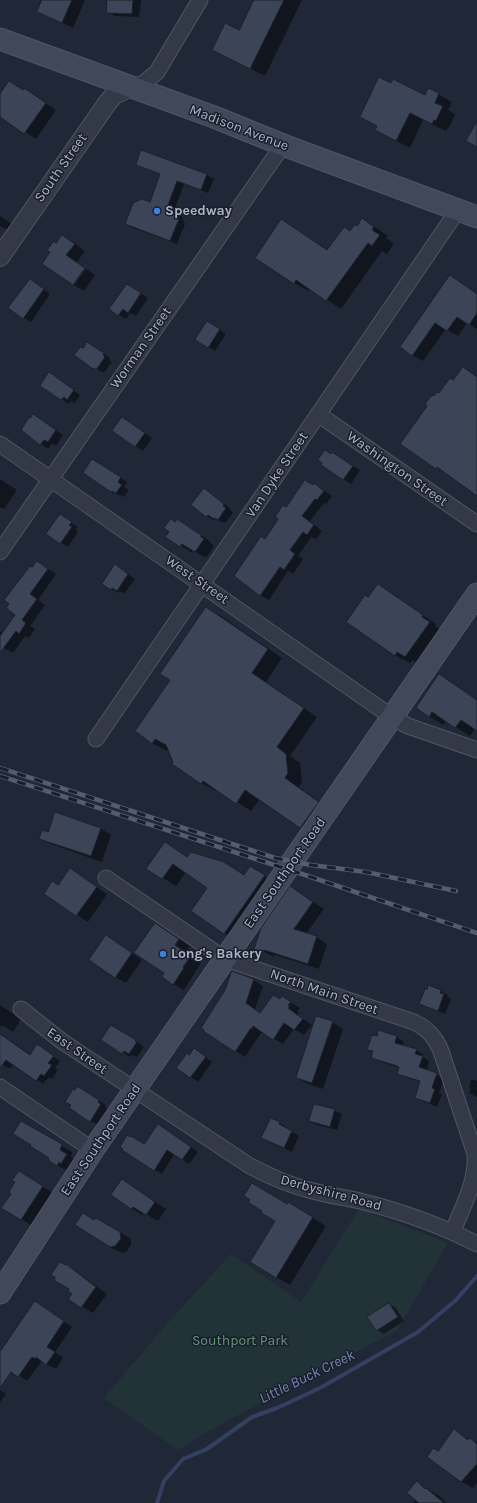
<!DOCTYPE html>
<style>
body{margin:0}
canvas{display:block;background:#202737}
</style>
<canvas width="477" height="1503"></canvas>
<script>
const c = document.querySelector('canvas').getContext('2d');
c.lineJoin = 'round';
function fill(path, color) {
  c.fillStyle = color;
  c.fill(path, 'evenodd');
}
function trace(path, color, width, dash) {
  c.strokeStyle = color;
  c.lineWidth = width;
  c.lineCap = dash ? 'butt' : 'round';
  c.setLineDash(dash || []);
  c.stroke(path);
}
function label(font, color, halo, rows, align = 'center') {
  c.font = font + ' Karla,sans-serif';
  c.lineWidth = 3;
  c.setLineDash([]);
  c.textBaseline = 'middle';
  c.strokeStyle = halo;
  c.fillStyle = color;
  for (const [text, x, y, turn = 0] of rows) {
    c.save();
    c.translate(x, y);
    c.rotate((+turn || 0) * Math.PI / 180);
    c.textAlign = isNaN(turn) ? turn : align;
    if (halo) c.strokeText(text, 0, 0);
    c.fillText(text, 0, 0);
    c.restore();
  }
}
fill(new Path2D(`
 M359 1209 448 1243 397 1330 203 1434 178 1450 104 1398 166 1325 231 1254 301 1302Z`), '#223338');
fill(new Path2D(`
 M44 0H85L73 28 38 11Z
 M108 0H141L139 17 115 16 108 12Z
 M255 0H302L265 76 213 50 240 31Z
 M391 84 426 96 429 89 452 102 448 110 455 114 449 128 448 127 446 131 423 120 410 148 389 137Z
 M25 89 56 110 36 139 0 116V96L24 91Z
 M142 151 207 175 214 179 208 193 184 184 174 211 181 215 185 224 177 244 133 228 126 224 151 203 161 175 137 165Z
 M0 216 12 224 8 230 0 226Z
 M363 219 388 236 386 238 394 244 387 254 382 251 341 309 310 289 309 291 294 283 282 221 328 250 357 227Z
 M73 242 85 251 77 262 73 284 57 244Z
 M86 269 95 275 84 291 74 285Z
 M461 283 477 294V329L467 323 458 336 446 329 423 361 412 355Z
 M37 284 50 294 31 322 24 318Z
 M134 289 148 298 136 316 130 313 126 319 110 309Z
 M215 327 226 334 215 351 196 340Z
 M95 347 110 358 109 360 112 362 104 373 94 368 83 349Z
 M56 378 80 395 75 403 71 401 69 404 41 385Z
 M40 420 63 435 56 446 52 443 48 449 22 430Z
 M129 422 152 438 143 451 113 430Z
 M345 461 360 470 351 484 322 465Z
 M100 464 127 482 124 487 129 490 124 497 112 492 84 472Z
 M0 479 17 490 4 509 0 507Z
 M314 484 332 496 326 504 324 503 310 521 322 531 316 539 311 537 298 556 303 559 293 574 288 571 269 600 260 595 265 540 287 508Z
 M204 489 231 509 230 510 233 513 225 523 215 519 214 520 206 516Z
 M67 520 78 527 76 530 78 532 68 547 61 543Z
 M178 520 211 542 210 543 214 546 206 558 193 550 192 553 167 536Z
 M37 562 56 574 38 600 45 605 30 626 35 629 29 638 25 636 13 653 4 648 2 651 0 650V631L3 633 16 615 32 568Z
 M122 570 135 579 124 594 120 591 118 593 111 589Z
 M378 585 392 594 436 624 435 626 443 631 420 665 412 660 410 663 395 655 369 598Z
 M206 608 221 616 282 658 266 682 317 717 290 756 300 763 302 781 299 787 332 811 315 835 260 799 251 811 217 789 216 791 201 783 174 762 168 749 167 751 152 743 172 680Z
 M439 676 477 700V730L475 729 470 736 446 721 443 725 429 716Z
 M100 828 111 835 102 862 51 844 40 838 49 833Z
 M188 858 224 862 245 875 250 868 278 884 237 941 224 933 208 888 186 872 176 886 148 869Z
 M70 870 107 894 88 922 45 894 59 886Z
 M290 887 324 909 306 934 316 937 327 944 319 969 275 955V957L255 948Z
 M156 924 190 946 186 952 201 963 184 990 173 984 166 973Z
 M117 943 142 960 126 983 115 977Z
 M254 980 263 986 255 1009 261 1014 282 997 300 1008 297 1011 299 1013 297 1015 312 1025 304 1035 294 1029 283 1044 263 1032 262 1033H261L245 1057 205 1031Z
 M441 991 448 995 447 997 451 999 445 1014 420 1004Z
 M0 1005 21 1019 13 1032 2 1025 0 1028Z
 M332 1022 343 1029 323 1089 308 1084 297 1078Z
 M111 1026 142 1045 141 1046 144 1047 137 1057 132 1055 130 1057 102 1039Z
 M379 1032 397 1037 404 1042 403 1046 416 1050 423 1054V1057L429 1061 427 1071 444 1078 439 1093 442 1094 437 1107 416 1098 421 1082 405 1077 398 1073 399 1068 379 1061 372 1057 374 1052 369 1049 377 1037Z
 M10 1041 31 1055 45 1050 60 1061 55 1068 58 1070 52 1079 49 1077 43 1084 13 1064 10 1069 0 1063V1042Z
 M194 1049 212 1062 198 1082 178 1068Z
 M471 1079 477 1081V1097L469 1093 471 1089 469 1088Z
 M85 1092 106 1105 105 1107 108 1109 98 1125 77 1113Z
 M334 1110 342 1114 337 1130 317 1125 310 1121Z
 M21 1122 72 1152 71 1157 78 1161 68 1171 57 1165 32 1145Z
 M279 1123 286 1127V1129L299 1136 292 1152 263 1138Z
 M166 1130 198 1152 189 1164 174 1154 162 1174 155 1170 145 1145Z
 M30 1179 53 1193 32 1226 3 1207 12 1194Z
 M122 1180 166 1209 158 1221 144 1213 142 1215 131 1208Z
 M287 1205 302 1211 326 1226 290 1285 276 1277 277 1221Z
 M95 1221 113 1228 131 1239V1245L126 1252 122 1253 110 1247Z
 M66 1265 77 1272 107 1294 93 1313 69 1299 73 1293 70 1289Z
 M389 1304 396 1308 404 1321 384 1334 377 1330Z
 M43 1308 72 1327 55 1352 63 1358 56 1369 41 1362 27 1381 0 1362V1353Z
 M0 1390 6 1394 0 1402Z
 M454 1431 475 1443 477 1441V1483L473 1488 462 1482 428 1456 438 1452Z
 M417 1483 438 1495 447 1503H412L415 1499Z`), '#0007');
trace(new Path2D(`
 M157 1503 164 1481 183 1459 207 1449 252 1417 277 1408 320 1388 418 1332 456 1300 477 1276`), '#33405f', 4);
const building = new Path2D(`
 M42 0H72L62 23 37 12Z
 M107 0H133L132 14 107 13Z
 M254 0H284L250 69 212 50 225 23 239 30Z
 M379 77 391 83 393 79 425 95 428 88 439 93 435 103 443 106 436 121 434 120 432 124 410 113 396 141 375 130 377 126 360 117Z
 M9 81 23 90 24 88 46 103 24 134 0 117V94Z
 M477 121V147L466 141Z
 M141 150 207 174 201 190 177 181 167 208 174 210 179 219 170 241 125 224 133 203 142 199 150 202 160 174 136 165Z
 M362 218 374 227 372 230 380 235 372 246 368 243 326 301 296 280 294 284 255 258 281 219 327 250 344 227 350 231 355 224 357 226Z
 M62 235 75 244 66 255 85 268 73 285 42 264 50 252 47 250 54 241 56 243Z
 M450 275 477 294V313L469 325 457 317 447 331 435 323 412 356 400 347Z
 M30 279 44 289 23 319 8 308Z
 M127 284 141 293 128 313 123 309 118 316 109 309Z
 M207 321 220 329 208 348 195 340Z
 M87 342 104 353 103 355 105 357 96 370 94 368 93 369 74 355 80 347 83 348Z
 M463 367 477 377V496L437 467 436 469 400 444 427 406 425 404 432 395 434 396 437 392 439 393 450 378 453 380Z
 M49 372 74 390 67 400 64 397 61 400 40 386Z
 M33 414 56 430 48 442 44 440 40 445 21 430 29 417 30 418Z
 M122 417 145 433 135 447 112 431Z
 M325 450 331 454 332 452 353 466 343 480 321 465 322 463 318 460Z
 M92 459 121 477 118 482 122 485 116 493 112 491 111 492 83 473Z
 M305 480 313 485 314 483 324 491 317 500 315 499 302 516 314 525 307 535 303 532 290 550 295 554 284 570 280 567 260 596 234 576 261 536 265 539 277 521 278 519 275 517 283 505 286 507Z
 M204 488 224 504 223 506 226 508 218 520 215 518 214 519 208 515 206 517 191 505Z
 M60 514 72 522 69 525 72 527 60 544 46 534Z
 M171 519 175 522 177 519 201 535 200 536 204 539 195 552 182 544 180 547 165 537 169 532 164 528Z
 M37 561 48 569 30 594 37 599 22 620 26 623 19 634 16 631 0 653V636L15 615 6 608 9 604 4 600 30 566 32 567Z
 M115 564 128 574 117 591 112 588 111 590 102 584Z
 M378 584 423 615 422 617 430 622 405 657 397 652 395 656 346 622 365 595 368 597Z
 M206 607 268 649 252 673 304 708 277 747 286 754 288 773 285 778 319 802 300 828 245 790 236 804 203 781 201 784 172 764 173 762 166 745 155 739 152 744 135 731 170 680 160 674Z
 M439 674 477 700V731L461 720 455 728 432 712 429 717 416 708Z
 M55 812 101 828 91 856 39 839 42 830 48 832Z
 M165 842 187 857 191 852 224 862 244 875 250 866 265 875 224 934 191 911 207 888 173 864 162 879 146 869Z
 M70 868 97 887 76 916 44 894 52 881 58 885Z
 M290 886 313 902 294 929 317 936 308 964 264 950 263 952 254 949 261 928Z
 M155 923 179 939 175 945 191 956 183 967 184 968 173 985 162 977 164 973 134 953Z
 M106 935 132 953 115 978 89 960Z
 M232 971 254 979 246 1003 260 1013 273 995 280 999 282 996 291 1002 288 1005 290 1006 288 1008 303 1019 294 1030 284 1023 273 1040 253 1026 252 1029 251 1028 235 1052 203 1031 204 1030 201 1028 225 990Z
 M428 985 441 990 440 993 444 994 438 1011 419 1004 425 989H427Z
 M316 1016 333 1021 312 1083 296 1078Z
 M111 1025 136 1040 135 1041 137 1042 129 1054 124 1051 122 1054 101 1040Z
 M378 1030 397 1036 395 1043 417 1049 415 1054 423 1056 419 1067 437 1073 432 1088 435 1089 430 1103 415 1098 420 1081 397 1074 399 1067 397 1066 371 1058 373 1051 367 1050 372 1035 377 1036Z
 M0 1034 30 1055 37 1044 54 1056 48 1063 52 1065 44 1076 41 1074 36 1081 6 1060 0 1068Z
 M194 1048 206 1057 190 1078 176 1068 187 1053 189 1055Z
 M77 1086 99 1100 98 1102 101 1104 90 1122 76 1113H77L69 1108 71 1105 65 1102 73 1089 75 1090Z
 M314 1104 335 1109 330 1127 309 1121Z
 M271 1118 280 1122 279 1124 292 1131 284 1148 261 1138Z
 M21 1121 62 1144 60 1150 67 1154 61 1164 59 1162 57 1166 48 1160 49 1158 30 1146 31 1145 13 1134Z
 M158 1124 191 1147 182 1160 167 1150 154 1171 122 1150 123 1149 120 1147 127 1135 130 1137 131 1136 144 1144Z
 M19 1171 43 1186 21 1220 1 1208 11 1194 9 1192 15 1182 12 1181Z
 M122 1179 155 1202 146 1215 133 1207 131 1209 111 1195Z
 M252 1183 287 1204 288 1202 313 1217 276 1278 250 1262 275 1221 261 1213 262 1211 248 1202 250 1200 244 1196Z
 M83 1213 94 1220 96 1218 120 1232 121 1239 115 1246 110 1247 75 1225Z
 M60 1262 65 1265 66 1264 96 1287 81 1308 68 1299 72 1294 68 1291 69 1289 55 1281V1277L51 1275Z
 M35 1301 64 1321 47 1347 55 1352 46 1365 36 1357 35 1359 32 1357 18 1377 11 1372 0 1388V1352Z
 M389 1303 398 1317 376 1331 367 1317Z
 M454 1429 468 1440 470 1438 477 1444V1464L461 1482 427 1457 433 1448 438 1451Z
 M417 1481 425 1489 426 1488 444 1503H419L407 1493Z`);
fill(building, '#3c4457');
trace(building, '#1b202e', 1);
const minor = new Path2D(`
 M131 87 144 83 157 72 200 0
 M318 414 477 524
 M0 444 392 717 408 726 477 750
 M0 552 283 145
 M96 739 458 210
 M106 878 225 959 414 1022C428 1029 435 1037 441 1051L475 1154C477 1181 463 1206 453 1231
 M21 1009 63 1042 250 1166C269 1176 289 1185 309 1190 326 1195 343 1197 360 1201 400 1211 440 1225 477 1244
 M0 1087 93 1150`);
const tertiary = new Path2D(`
 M0 257 108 102 114 95 131 87`);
const secondary = new Path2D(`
 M0 39 214 117 283 145 477 217
 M0 1293 93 1150 477 594`);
trace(minor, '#515665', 17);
trace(tertiary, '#515665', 20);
trace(secondary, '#515665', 23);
trace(minor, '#333947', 15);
trace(tertiary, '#333947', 18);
trace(secondary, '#41485a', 21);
const rail = new Path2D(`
 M0 768 275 858 311 865 366 872 456 891
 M0 776 302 874 477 933`);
trace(rail, '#555c6f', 4.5);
trace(rail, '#191e2c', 3, [9]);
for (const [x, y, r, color] of [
 [157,211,4,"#3f7fe0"],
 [163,954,4,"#3f7fe0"]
]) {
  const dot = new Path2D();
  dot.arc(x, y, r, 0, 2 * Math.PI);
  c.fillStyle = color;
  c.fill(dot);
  trace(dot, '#191e2c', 1.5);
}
label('14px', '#adb3c4', '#191e2c', [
 ["Madison Avenue",239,128,21],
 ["South Street",61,168,-55],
 ["Worman Street",141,348,-55],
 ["Washington Street",397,469,35],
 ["Van Dyke Street",277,475,-56],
 ["West Street",197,580,35],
 ["East Southport Road",285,873,-55],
 ["North Main Street",324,992,19],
 ["East Street",77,1051,35],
 ["East Southport Road",101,1140,-56],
 ["Derbyshire Road",331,1193,15]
]);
label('bold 14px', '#adb3c4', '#191e2c', [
 ["Speedway",165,211],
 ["Long's Bakery",171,954]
], 'left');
label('14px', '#659576', '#191e2c', [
 ["Southport Park",240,1341]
]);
label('italic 15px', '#7586ad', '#191e2c', [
 ["Little Buck Creek",307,1377,-26]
]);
</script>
